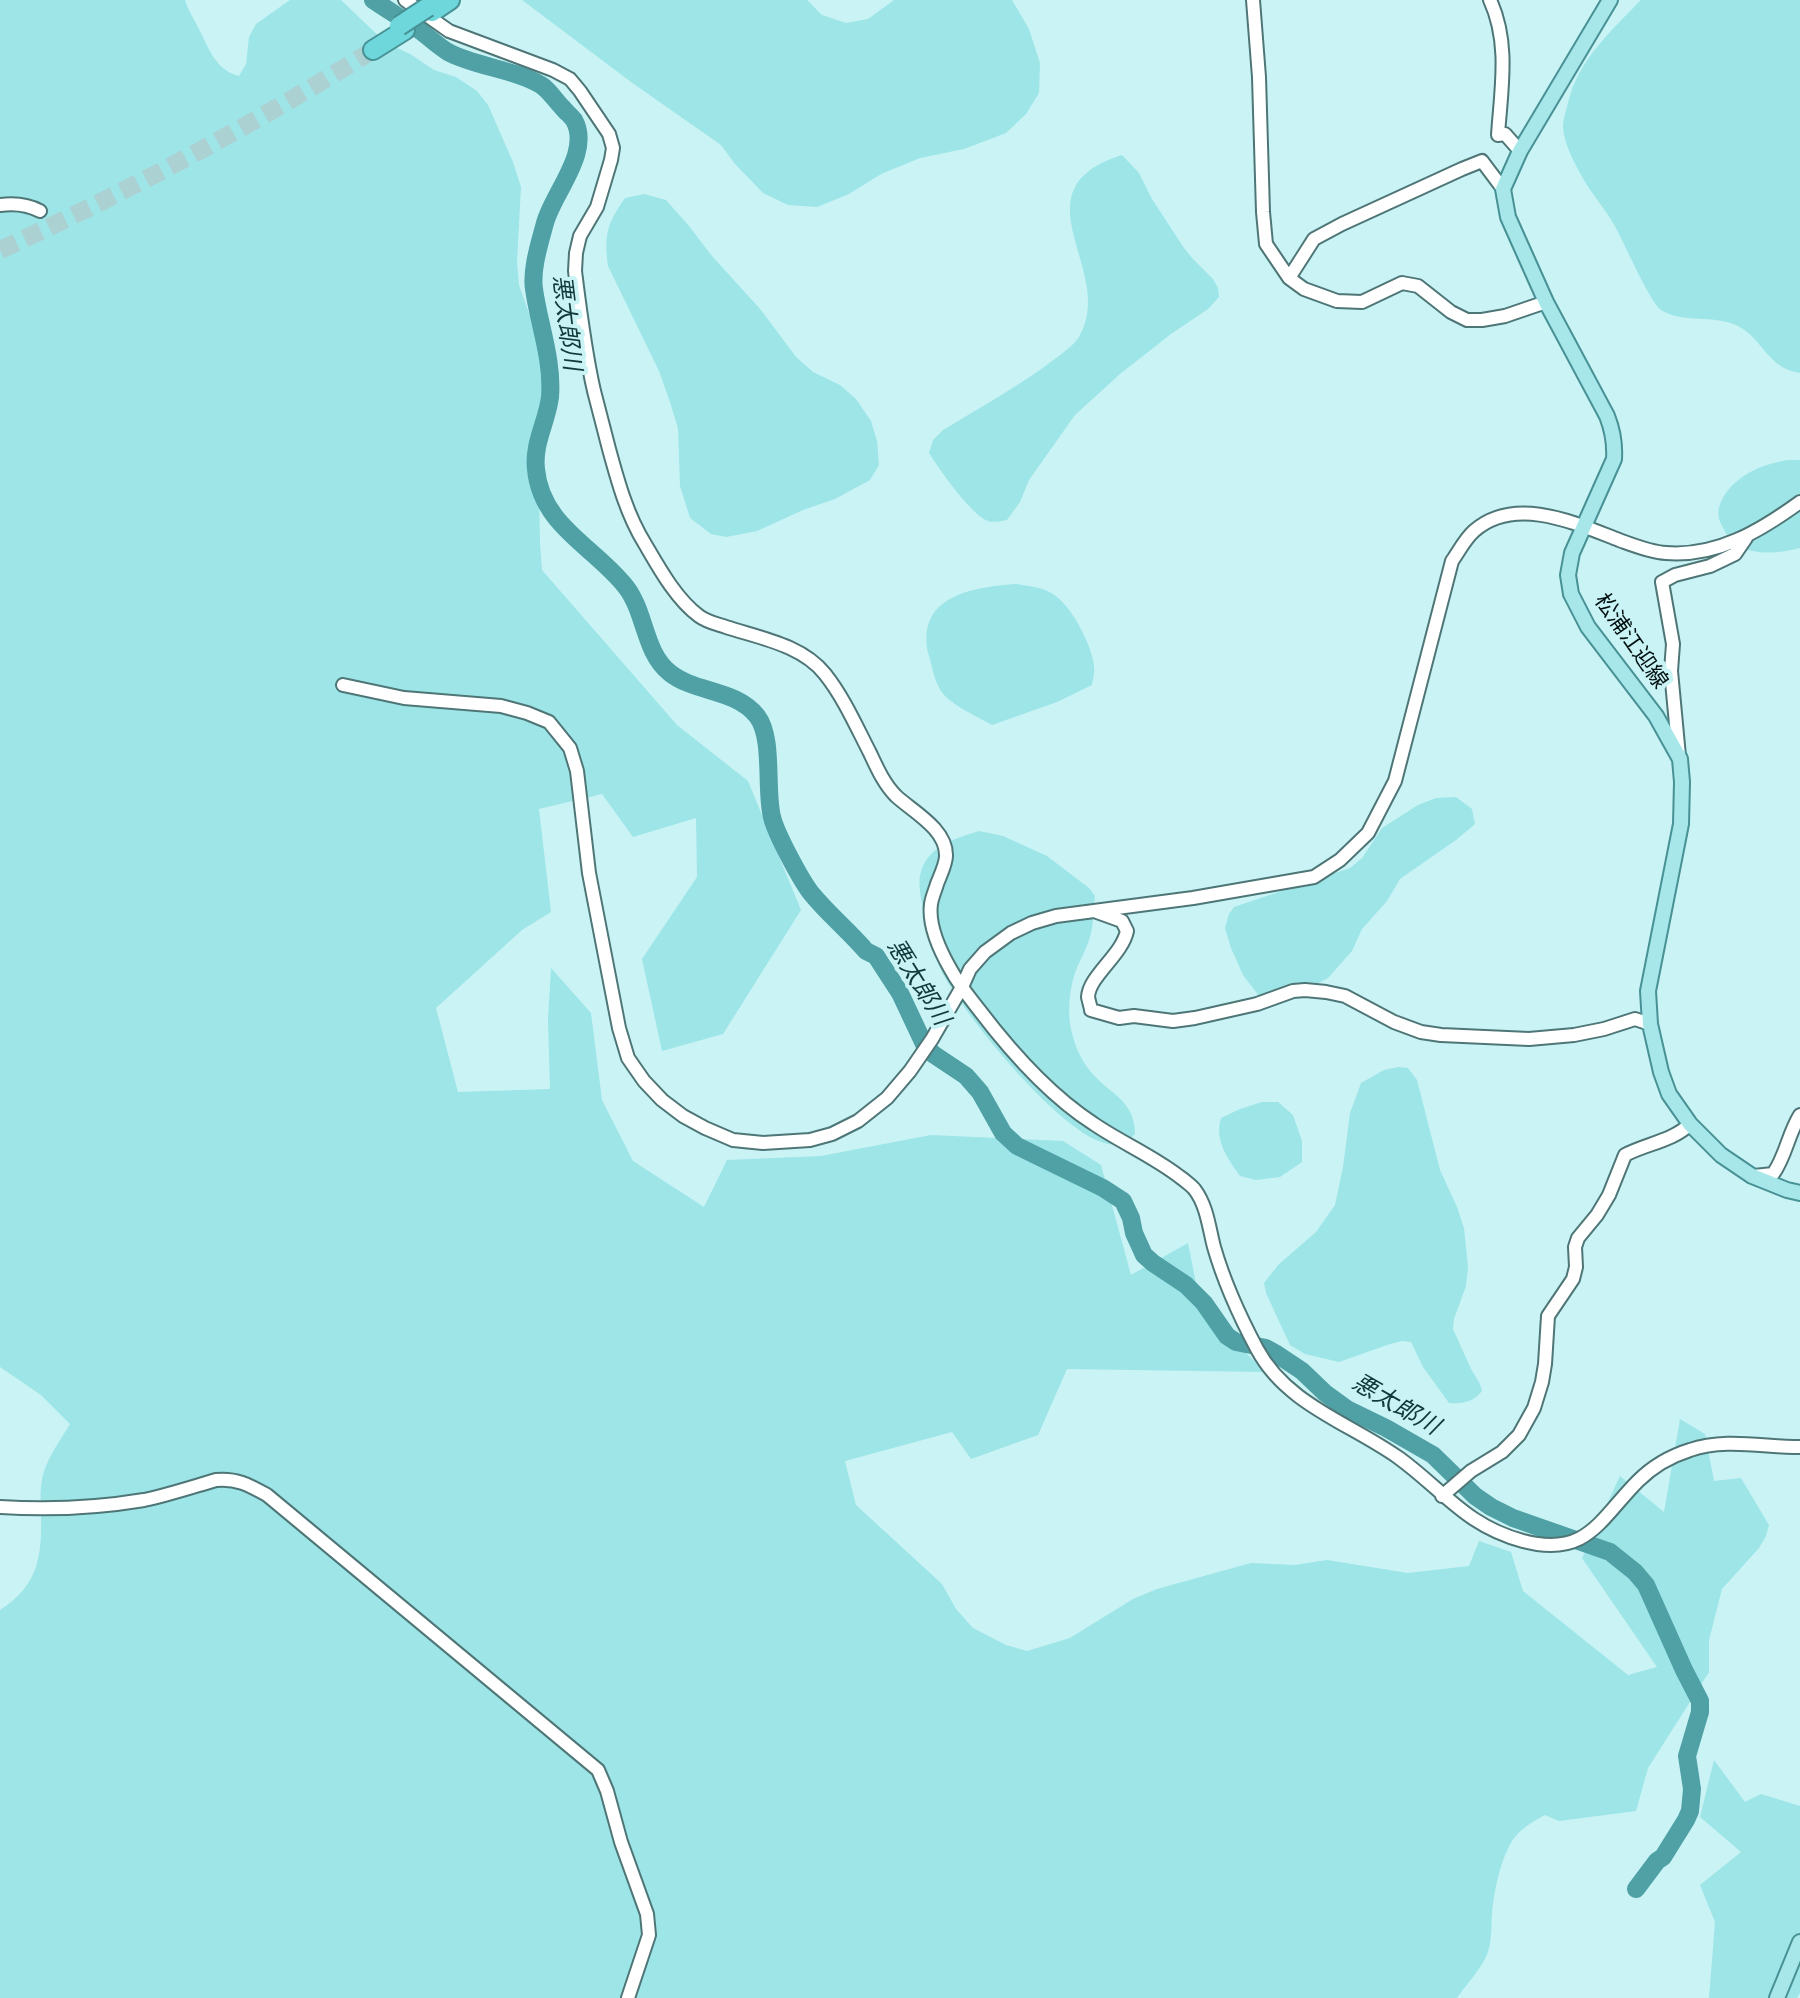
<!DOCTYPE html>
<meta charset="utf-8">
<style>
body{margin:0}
canvas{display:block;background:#c9f3f5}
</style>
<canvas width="1800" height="1998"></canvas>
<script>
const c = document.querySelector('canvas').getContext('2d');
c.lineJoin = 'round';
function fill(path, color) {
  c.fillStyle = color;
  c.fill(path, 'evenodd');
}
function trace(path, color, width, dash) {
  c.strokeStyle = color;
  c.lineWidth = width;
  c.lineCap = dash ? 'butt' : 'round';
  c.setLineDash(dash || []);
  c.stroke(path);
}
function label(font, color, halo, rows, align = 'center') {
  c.font = font + ' "Nunito Sans","Noto Sans JP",sans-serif';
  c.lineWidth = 8;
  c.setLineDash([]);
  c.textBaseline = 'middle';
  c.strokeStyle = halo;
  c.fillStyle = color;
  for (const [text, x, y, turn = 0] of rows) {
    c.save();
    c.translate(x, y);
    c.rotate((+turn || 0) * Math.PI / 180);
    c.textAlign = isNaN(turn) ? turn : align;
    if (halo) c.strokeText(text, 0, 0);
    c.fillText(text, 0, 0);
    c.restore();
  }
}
fill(new Path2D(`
 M0 0H185C188 10 194 19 199 29 208 47 216 71 239 76L246 64 249 37 256 24 290 0H341L386 43 410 54 434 70 456 77 477 91 488 105 513 162 521 187 517 262 519 285 554 383 550 428 538 444 540 543 542 570 677 725 748 781 801 910 723 1034 662 1051 642 959 697 877 696 818 633 837 602 794 539 809 551 912 522 930 436 1008 458 1092 550 1089 548 1019 551 968 591 1013 602 1100 633 1161 704 1207 727 1160 821 1156 931 1135 1063 1141 1101 1165 1131 1275 1188 1243 1201 1308 1265 1372 1067 1369 1038 1435 971 1459 952 1432 845 1461 856 1505 942 1584 956 1609 973 1628 1006 1645 1027 1651 1070 1638 1133 1599 1157 1589 1251 1563 1295 1565 1327 1560 1408 1573 1469 1566 1479 1541 1511 1552 1523 1591 1628 1675 1657 1667 1582 1558 1620 1476 1664 1512 1680 1419 1705 1434 1714 1481 1741 1478 1769 1525 1766 1536 1759 1548 1722 1589 1709 1640V1672L1648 1768 1636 1811 1559 1821 1545 1815C1534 1821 1523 1827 1515 1837 1501 1855 1494 1891 1492 1914 1491 1928 1492 1944 1486 1957 1479 1971 1466 1985 1457 1998H0V1610C39 1585 42 1556 41 1512 41 1504 40 1495 41 1487 43 1463 58 1444 70 1424L41 1395 0 1367Z
 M522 0H807L822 15 846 23 868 19 894 0H1012L1029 29 1040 63 1039 93 1026 114 1006 133 964 149 920 158 881 174 849 194 817 207 788 205 763 193 735 164 721 145 631 82Z
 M1641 0H1800V373C1767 368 1764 340 1738 326 1714 314 1683 324 1661 310 1650 302 1625 245 1617 230 1607 210 1590 193 1580 173 1573 160 1564 143 1563 127 1563 120 1566 111 1568 103 1578 60 1611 31 1641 0Z
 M1122 155 1139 173 1152 199 1184 248 1193 259 1213 279 1218 288 1219 297 1208 309 1171 334 1120 374 1075 415 1029 480 1020 502 1007 520C1001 521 994 523 988 521 972 516 939 469 929 453L933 440 943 430C981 407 1021 385 1056 358 1064 352 1074 345 1079 337 1119 273 1011 190 1122 155Z
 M644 194 666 200 689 226 712 256 761 310 796 357 813 372 840 385 856 399 871 421 877 441 879 465 870 480 835 499 803 510 757 531 726 537 711 534 690 518 680 486 678 428 670 402 659 371 608 266C604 234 607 224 625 198Z
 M1788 460H1800V548C1783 552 1761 556 1743 548 1734 544 1726 535 1722 526 1716 515 1718 506 1724 496 1738 474 1763 464 1788 460Z
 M1016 584C1028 586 1043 587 1053 594 1071 605 1092 645 1094 666 1095 672 1093 678 1092 685L1057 702 992 725C978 717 956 707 945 696 935 686 933 669 929 656 914 597 971 587 1016 584Z
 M1456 797 1472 809 1475 824 1456 840 1400 879 1387 901 1362 929 1352 951 1328 978 1304 991 1266 998 1259 996 1243 975 1231 948 1225 928 1229 914 1234 907 1350 868 1362 858 1382 828 1418 805 1436 798Z
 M979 831 1003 836 1047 856 1089 888 1095 896C1093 908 1094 921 1091 933 1088 947 1080 959 1075 973 1069 991 1067 1015 1072 1033 1075 1046 1082 1062 1091 1072 1109 1094 1135 1100 1135 1134 1128 1141 1118 1146 1108 1144 1061 1135 968 1019 944 976 935 960 916 893 920 876 926 846 954 839 979 831Z
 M1398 1067 1408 1068 1417 1080 1440 1170 1457 1207 1464 1228 1468 1267 1466 1286 1454 1319 1453 1329 1471 1369 1480 1384 1482 1391C1473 1402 1463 1404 1449 1403L1423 1367 1411 1342 1402 1341 1390 1344 1339 1362 1305 1354 1290 1345 1266 1293 1264 1283 1279 1264 1316 1232 1335 1205 1343 1167 1350 1113 1361 1083 1384 1070Z
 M1262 1102H1278L1293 1115 1302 1141V1162L1280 1177 1256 1180 1240 1176C1228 1159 1214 1140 1221 1118L1240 1109Z
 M1714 1760 1745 1802 1761 1794 1800 1806V1993L1797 1998H1709L1715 1922 1700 1885 1741 1852 1700 1817Z`), '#9ee5e8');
trace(new Path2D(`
 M373 0C388 10 404 20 419 30 429 37 438 46 448 52 476 67 514 69 541 85 549 90 555 100 562 107 565 111 571 116 574 120 592 152 553 193 545 223 540 242 531 269 534 289 539 325 553 360 550 397 547 422 533 443 536 469 541 526 595 547 626 587 646 613 644 653 670 673 695 693 736 689 757 716 774 738 765 789 772 817 776 834 801 880 811 893 828 914 849 931 866 951L876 956 900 993 924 1044 933 1054 966 1076 980 1092 1003 1133 1017 1146 1103 1188 1123 1201 1131 1218 1134 1233 1144 1255 1153 1263 1186 1285 1204 1303 1227 1336 1236 1342 1266 1348 1275 1353 1302 1371 1325 1393 1347 1409 1386 1428 1433 1455 1475 1496 1491 1507 1513 1518 1610 1552 1635 1572 1646 1585 1684 1670 1700 1701V1712L1687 1756 1692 1789 1690 1811 1686 1820 1663 1857 1657 1861 1636 1889`), '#4fa1a5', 18);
trace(new Path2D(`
 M0 250C129 191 253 125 373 50`), '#abd1d3', 18, [18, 9]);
const minor = new Path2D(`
 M405 0 449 31 553 70 570 79 580 91 609 134 613 148 611 160 597 207 580 236 576 253 575 271C580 311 585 352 594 391 599 411 604 430 609 449 618 482 627 515 645 544 659 568 676 599 699 616 707 622 717 624 726 627 760 638 802 645 825 674 844 698 856 726 870 753 877 768 884 784 896 796 912 811 947 829 946 856 946 864 940 876 937 884 935 891 932 897 931 904 928 926 940 951 951 970 959 985 970 998 980 1011 1012 1053 1049 1095 1094 1124 1122 1143 1153 1156 1180 1177 1183 1179 1193 1187 1195 1190 1207 1206 1209 1228 1214 1247 1224 1282 1240 1317 1257 1349 1287 1405 1350 1423 1399 1458 1443 1490 1466 1526 1523 1541 1587 1558 1600 1519 1638 1481 1652 1467 1671 1456 1690 1450 1724 1438 1764 1447 1800 1447
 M1253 0 1259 77 1263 212 1266 244 1289 278 1304 289 1337 301 1362 302 1402 283 1418 286 1451 312 1467 320H1482L1505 316 1546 302
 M1490 0C1510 43 1501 90 1498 135L1505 134 1520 151
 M0 205C15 203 27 204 40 211
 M1289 278 1314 239 1342 224 1462 169 1482 161 1503 189
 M343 685 404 698 501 706 527 713 549 722 570 748 577 771 589 873 619 1028 628 1058 644 1081 662 1100 683 1116 705 1128 733 1140 763 1143 810 1140 832 1134 858 1121 887 1098 910 1071 932 1039 962 987 970 969 985 952 1011 933 1032 923 1056 916 1193 898 1314 877 1340 860 1368 833 1395 781 1452 561C1459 551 1465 539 1474 531 1515 495 1575 523 1619 540 1633 545 1650 552 1666 553 1717 557 1760 531 1800 502
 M1679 756 1671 671 1673 644 1662 582 1675 575 1710 566 1735 554 1746 538
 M1097 912 1122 921 1127 931C1122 955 1089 976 1088 997 1088 998 1091 1008 1091 1010L1119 1018 1134 1016 1173 1021 1195 1018 1257 1004 1293 991 1305 990 1326 992 1345 996 1394 1022 1421 1032 1441 1035 1529 1039 1574 1035 1604 1029 1635 1019 1650 1024
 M1754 1176 1773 1174C1786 1156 1788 1134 1800 1115
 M1442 1496 1471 1471 1502 1452 1519 1435 1534 1408 1542 1382 1545 1364 1548 1316 1573 1279 1576 1267 1575 1247 1578 1238 1597 1215 1609 1195 1625 1155C1645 1144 1673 1141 1690 1124
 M0 1507C48 1510 96 1508 144 1500 168 1495 192 1487 216 1480 237 1478 249 1485 267 1495L598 1770 607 1791 621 1842 647 1914 649 1935 628 1998`);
const major = new Path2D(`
 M1610 0 1520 151 1503 189 1508 217 1546 302 1607 416C1613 431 1615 443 1614 459L1572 553 1568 575 1571 594 1588 627 1656 716 1680 759 1682 782 1681 824 1648 991 1650 1024 1661 1072 1669 1094 1690 1124 1721 1155 1752 1176 1787 1190 1800 1193
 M1777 1998 1800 1942`);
const highway = new Path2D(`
 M432 12 450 0
 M373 50 405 30`);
trace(minor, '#4f7677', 16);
trace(major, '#489195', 18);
trace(highway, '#489195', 22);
trace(minor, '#fff', 12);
trace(major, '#a7e7ea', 14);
trace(highway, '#6dd7dc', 18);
const highwayBridge = new Path2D(`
 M399 26 428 7`);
trace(highwayBridge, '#489195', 22, []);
trace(highwayBridge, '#6dd7dc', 18);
label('22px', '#031011', '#c9f3f5', [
 ["松浦江迎線",1630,642,55]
]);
label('italic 24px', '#123a3b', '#c9f3f5', [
 ["悪太郎川",565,323,83],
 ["悪太郎川",917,983,58],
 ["悪太郎川",1395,1406,30]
]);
</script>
